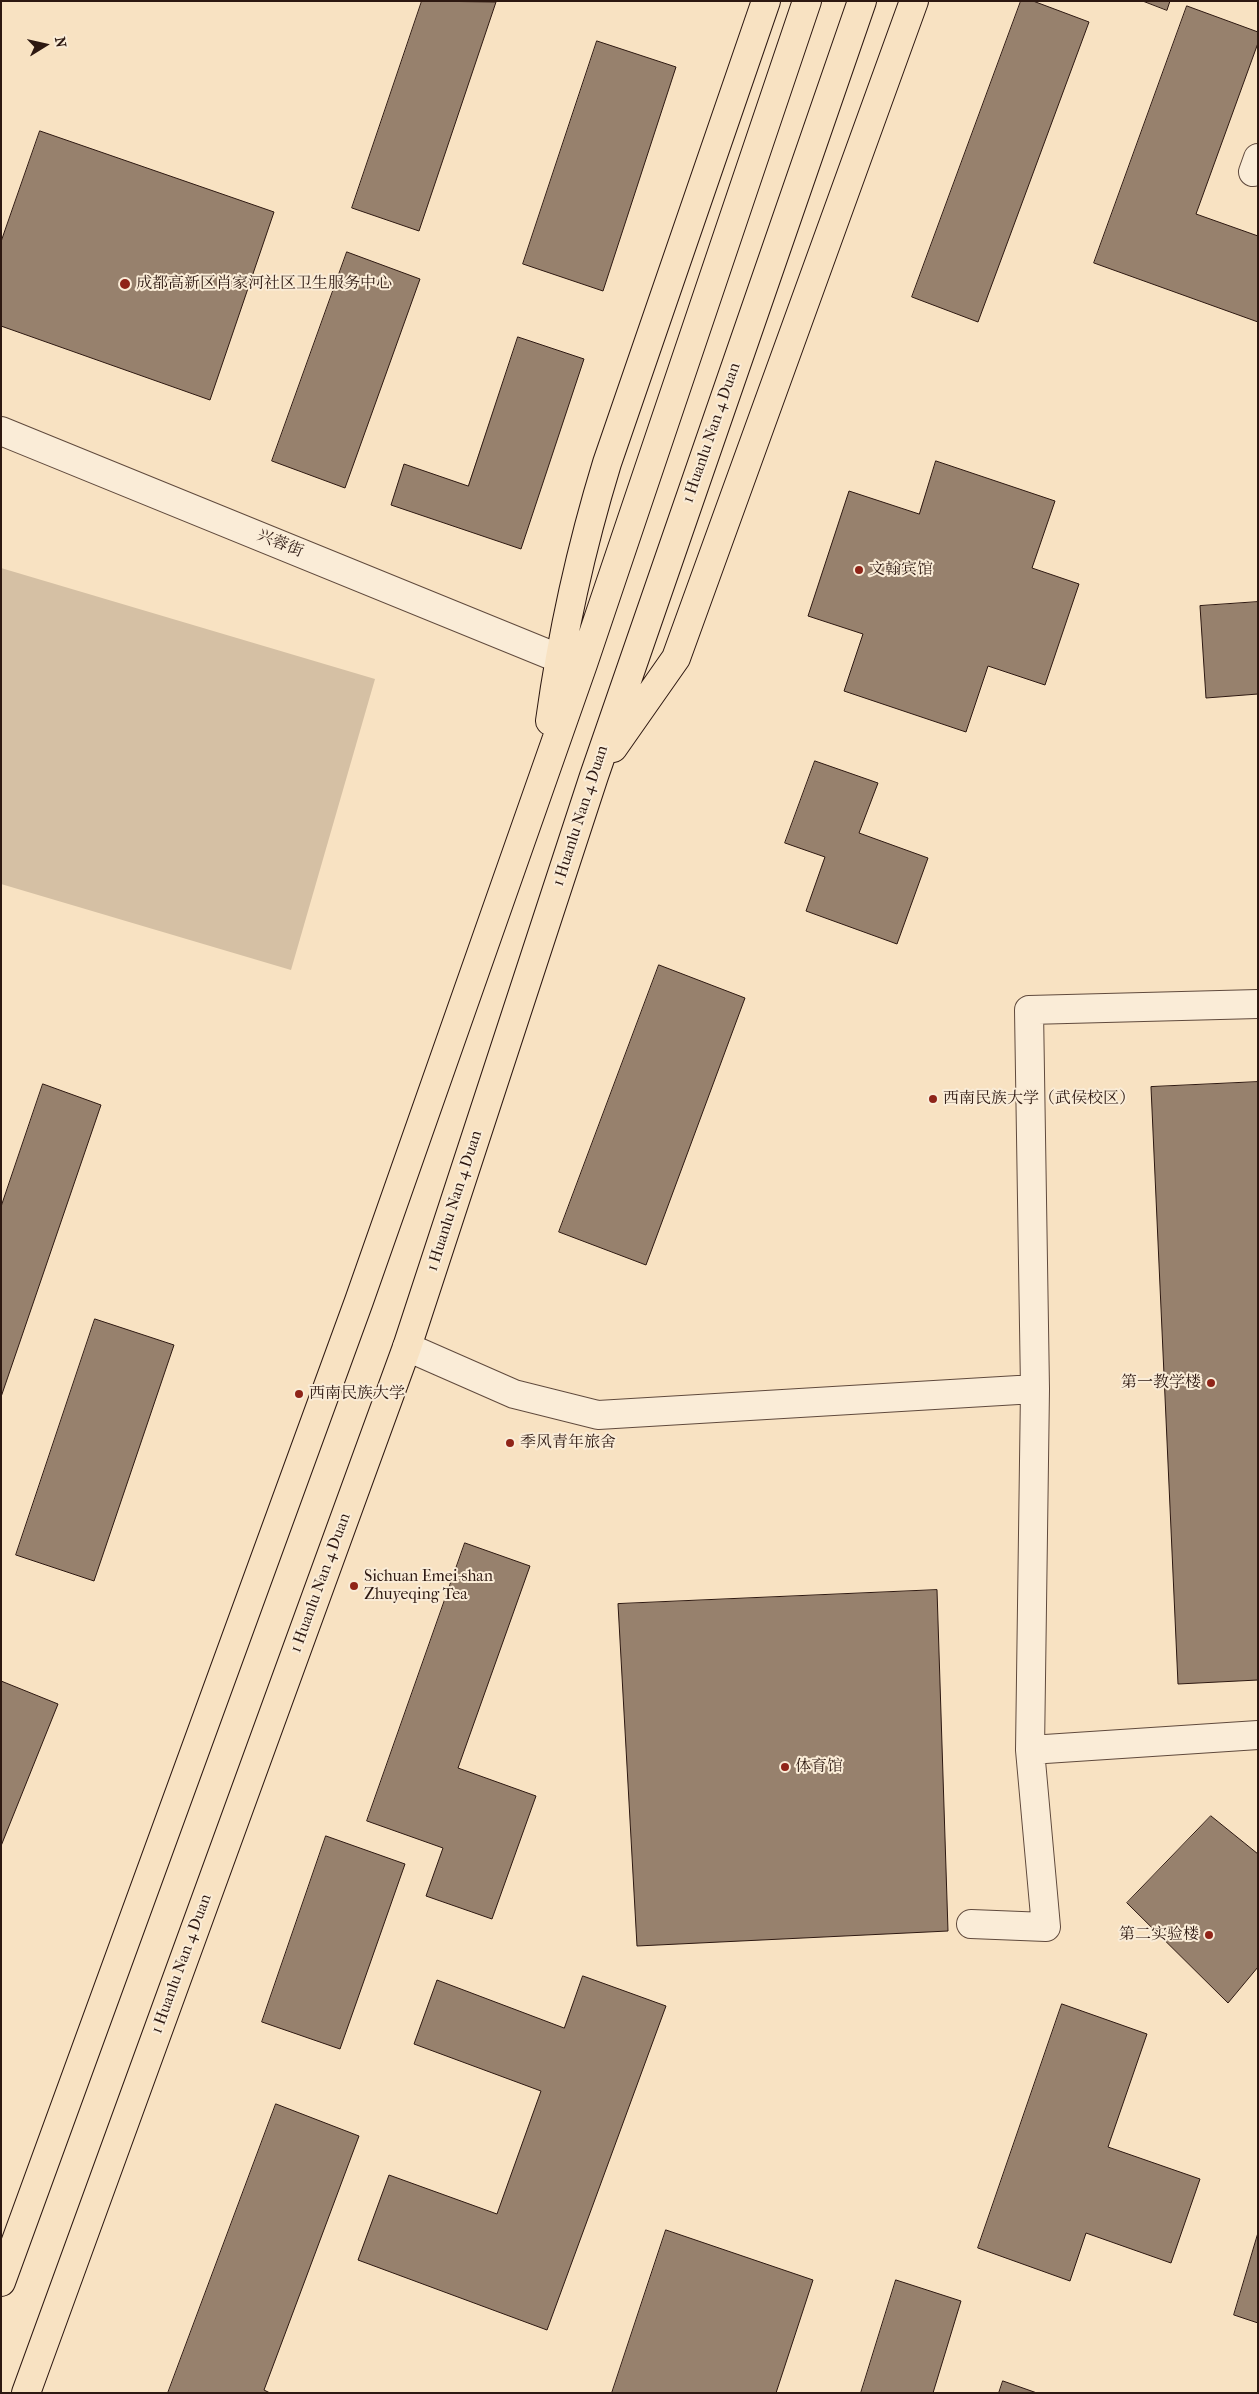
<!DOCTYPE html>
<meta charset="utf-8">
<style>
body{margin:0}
#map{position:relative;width:1259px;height:2394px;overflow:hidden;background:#f8e2c2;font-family:"IM FELL French Canon",serif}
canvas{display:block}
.frame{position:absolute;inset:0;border:2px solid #2d1811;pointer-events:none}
.north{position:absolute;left:20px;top:20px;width:50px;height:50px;-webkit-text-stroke:4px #faecd7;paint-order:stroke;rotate:80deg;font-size:14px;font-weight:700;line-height:20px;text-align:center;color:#2d1811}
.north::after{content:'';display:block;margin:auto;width:18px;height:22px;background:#2d1811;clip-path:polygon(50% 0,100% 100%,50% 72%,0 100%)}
</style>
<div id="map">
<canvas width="1259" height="2394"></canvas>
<div class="frame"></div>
<div class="north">N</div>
</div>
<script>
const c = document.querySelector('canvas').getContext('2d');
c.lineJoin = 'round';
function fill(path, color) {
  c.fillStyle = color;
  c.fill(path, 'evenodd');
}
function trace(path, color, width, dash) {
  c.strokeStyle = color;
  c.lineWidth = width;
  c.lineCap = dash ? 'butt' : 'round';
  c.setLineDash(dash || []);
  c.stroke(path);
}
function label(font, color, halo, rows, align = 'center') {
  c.font = font + ' "IM FELL French Canon","Noto Serif SC",serif';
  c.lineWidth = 4;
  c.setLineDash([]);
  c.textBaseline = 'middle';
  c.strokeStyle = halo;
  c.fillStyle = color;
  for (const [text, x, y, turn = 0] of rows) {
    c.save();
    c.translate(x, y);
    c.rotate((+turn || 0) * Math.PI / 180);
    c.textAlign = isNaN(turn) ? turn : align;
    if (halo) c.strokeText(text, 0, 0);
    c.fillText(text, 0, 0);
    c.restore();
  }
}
fill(new Path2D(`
 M1 568 375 679 291 970 1 884Z`), '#d5c0a4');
const building = new Path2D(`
 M422 1 496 2 419 231 352 208Z
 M1021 1H1033L1089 22 978 322 912 297Z
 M1143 1H1170L1167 10Z
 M1187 6 1258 32V43L1196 214 1258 236V322L1094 263Z
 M597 41 676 67 603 291 523 264Z
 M40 131 274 212 210 400 1 326V242Z
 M347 252 420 279 345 488 272 461Z
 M518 337 584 359 521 549 391 505 404 464 468 486Z
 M936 461 1055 501 1032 568 1079 584 1045 685 988 666 966 732 844 691 863 634 808 616 849 491 919 514Z
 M1258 602V694L1206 698 1200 606Z
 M815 761 878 783 859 833 928 858 897 944 806 911 825 857 785 843Z
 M659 965 745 998 646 1265 559 1232Z
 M1258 1082V1680L1178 1684 1151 1087Z
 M43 1084 101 1105 1 1397V1207Z
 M95 1319 174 1345 94 1581 16 1555Z
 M465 1543 530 1566 458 1768 536 1796 492 1919 426 1896 443 1848 367 1821Z
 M937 1590 948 1931 637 1946 618 1604Z
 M1 1681 58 1704 1 1846Z
 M1211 1816 1258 1854V1967L1228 2003 1127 1903Z
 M326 1836 405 1864 340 2049 262 2022Z
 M583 1976 666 2006 547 2330 358 2260 389 2175 497 2214 541 2091 414 2044 437 1980 564 2028Z
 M1062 2004 1147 2034 1108 2147 1200 2179 1171 2263 1086 2233 1070 2281 978 2248Z
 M276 2104 359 2136 264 2390 270 2393H168Z
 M666 2230 813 2280 776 2393H612Z
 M1258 2233V2323L1234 2315Z
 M896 2280 961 2301 933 2393H861Z
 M1003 2381 1037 2393H999Z`);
fill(building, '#97816d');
trace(building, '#2d1811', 1);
const minor = new Path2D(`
 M1253 172 1258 158
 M1 431 558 658
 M407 1347 514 1394 598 1415 1035 1389
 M1030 1750 1258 1735
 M971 1924 1046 1927 1030 1750 1035 1389 1029 1010 1258 1004`);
const major = new Path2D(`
 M550 721C562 634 581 548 607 463L766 1
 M613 748 676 658 914 1
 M1 2282 359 1301 583 664 807 1
 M26 2393 407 1347 594 776 862 1`);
trace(minor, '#604a3d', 30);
trace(major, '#2d1811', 30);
trace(minor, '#faecd7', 28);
trace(major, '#f8e2c2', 28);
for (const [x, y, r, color] of [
 [125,284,6,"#8f2418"],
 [859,570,5,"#8f2418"],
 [933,1099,5,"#8f2418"],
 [1211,1383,5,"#8f2418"],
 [299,1394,5,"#8f2418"],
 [510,1443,5,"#8f2418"],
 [354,1586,5,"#8f2418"],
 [785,1767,5,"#8f2418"],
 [1209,1935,5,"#8f2418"]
]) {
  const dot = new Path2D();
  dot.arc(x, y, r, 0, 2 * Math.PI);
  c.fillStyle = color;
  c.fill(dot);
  trace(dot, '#faecd7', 2);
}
label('16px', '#2d1811', '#faecd7', [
 ["成都高新区肖家河社区卫生服务中心",136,284],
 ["文翰宾馆",869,570],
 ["西南民族大学（武侯校区）",943,1099],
 ["第一教学楼",1201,1383,"right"],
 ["西南民族大学",309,1394],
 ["季风青年旅舍",520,1443],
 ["Sichuan Emei-shan",364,1577],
 ["Zhuyeqing Tea",364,1595],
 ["体育馆",795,1767],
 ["第二实验楼",1199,1935,"right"]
], 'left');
label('16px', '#2d1811', '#faecd7', [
 ["1 Huanlu Nan 4 Duan",712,433,-71],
 ["兴蓉街",280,544,22],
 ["1 Huanlu Nan 4 Duan",581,816,-72],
 ["1 Huanlu Nan 4 Duan",455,1201,-72],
 ["1 Huanlu Nan 4 Duan",321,1583,-70],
 ["1 Huanlu Nan 4 Duan",182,1964,-70]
]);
</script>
